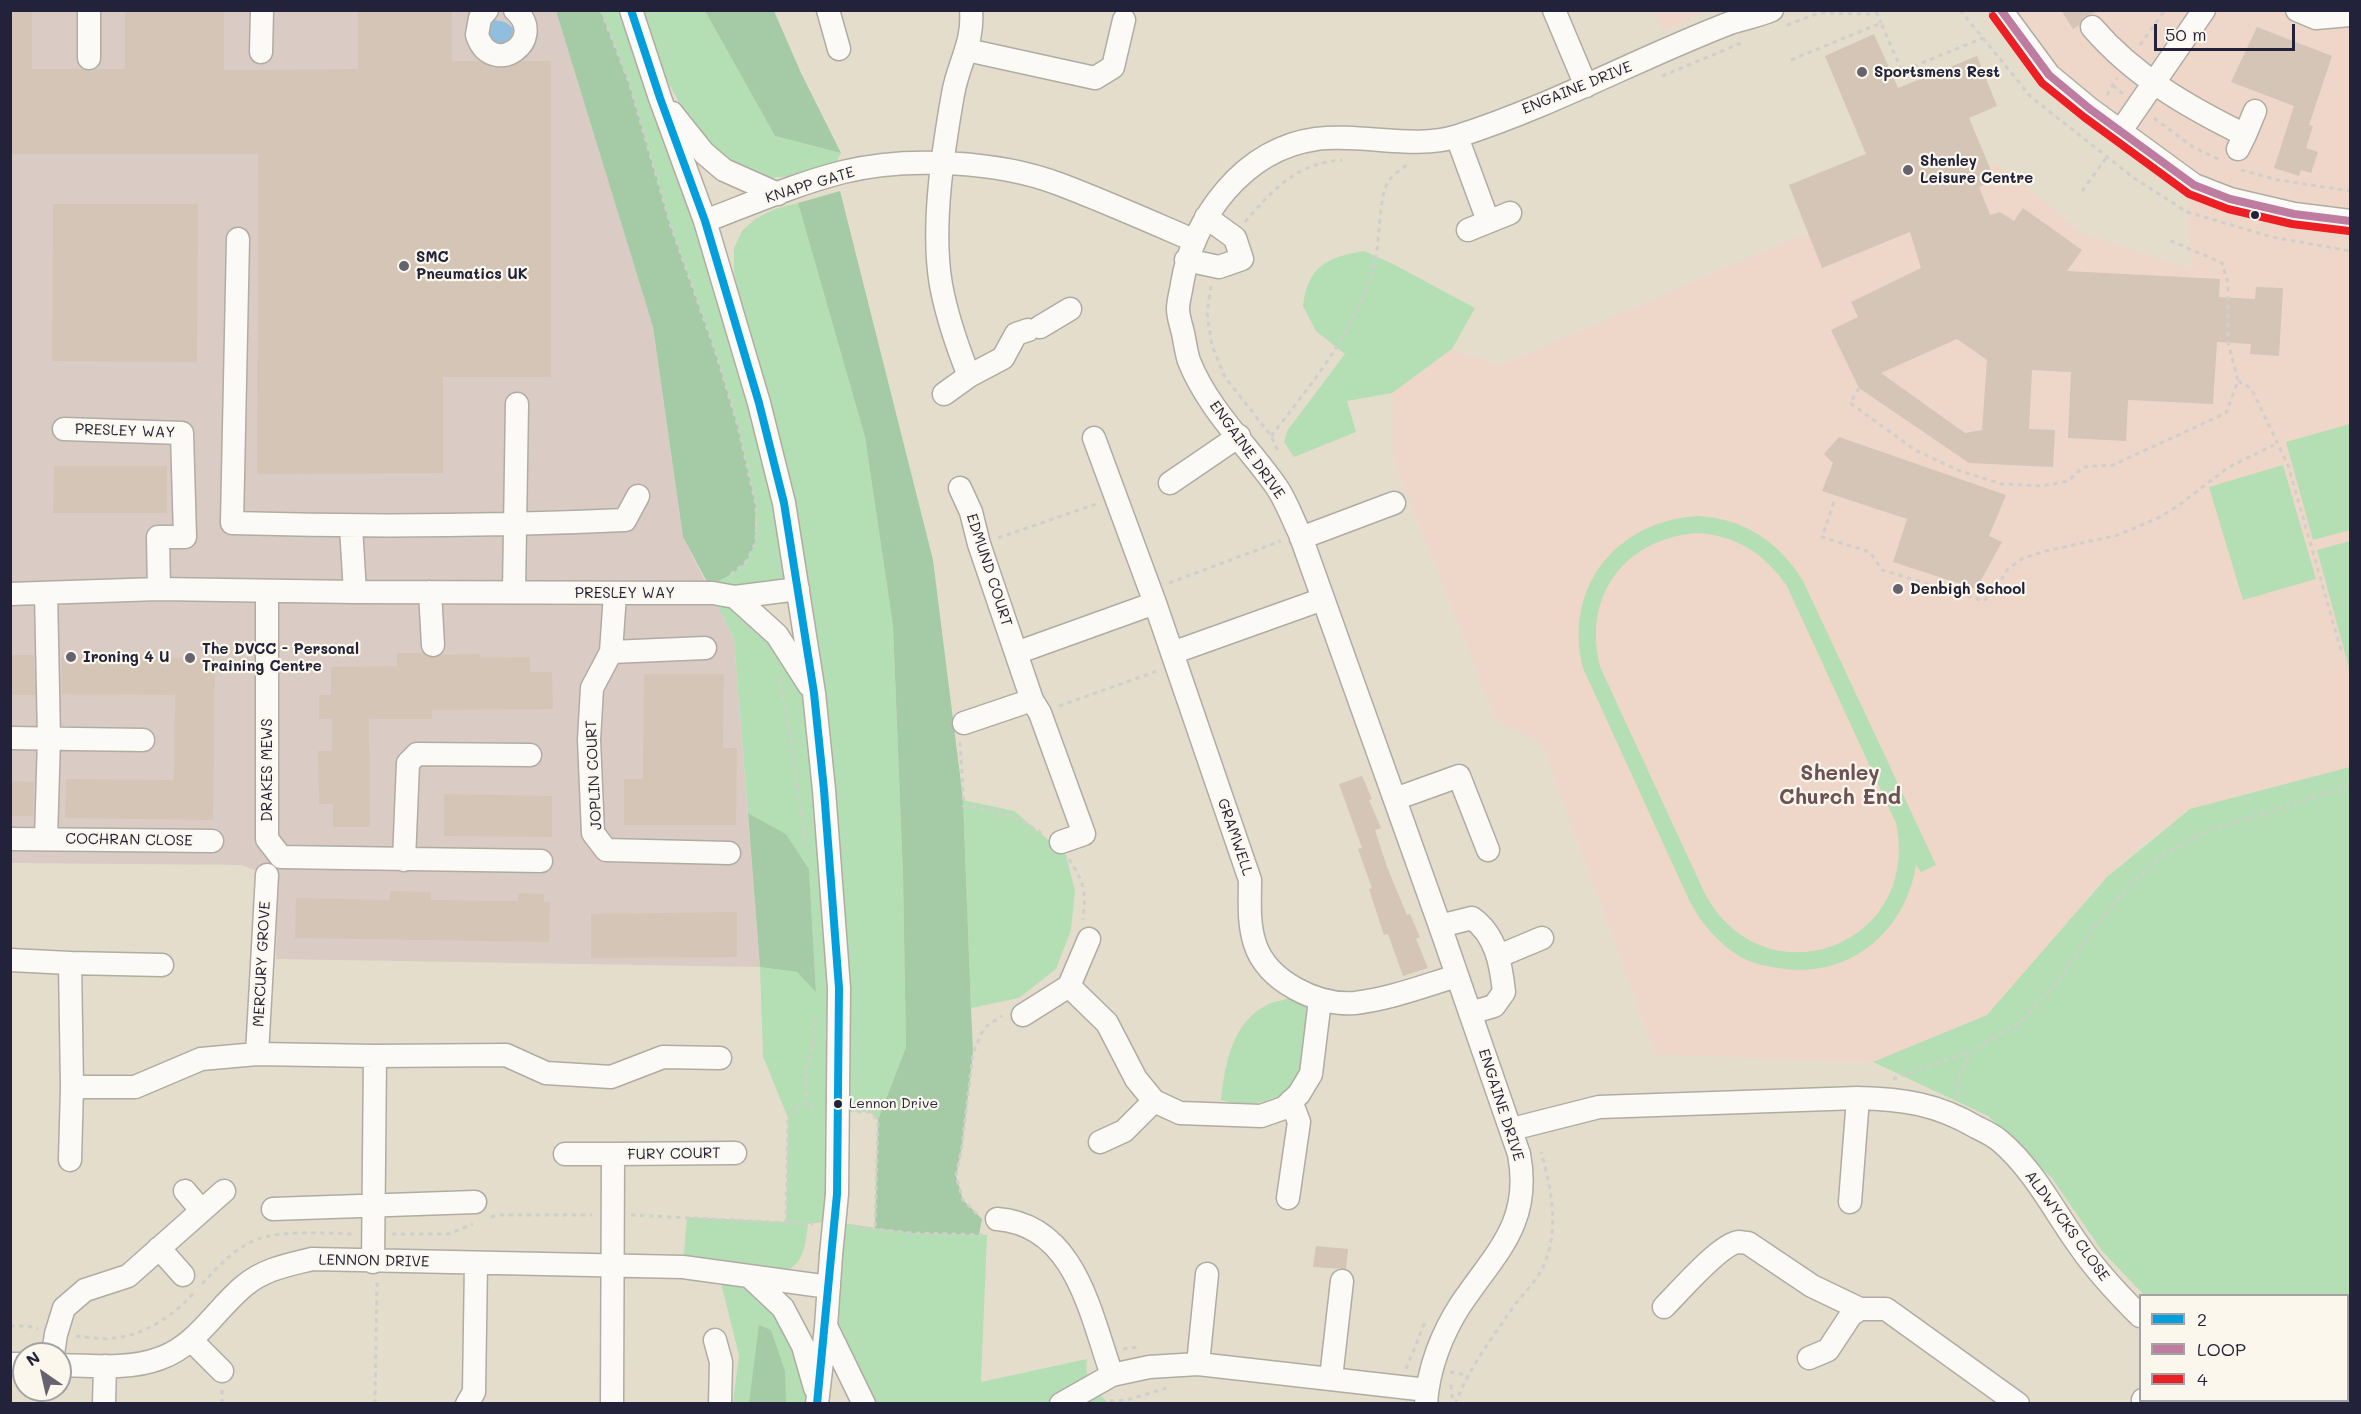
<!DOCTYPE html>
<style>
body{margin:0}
#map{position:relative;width:2361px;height:1414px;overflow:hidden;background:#e4ddcc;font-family:Mali,sans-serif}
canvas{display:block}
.frame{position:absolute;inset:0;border:12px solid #22223b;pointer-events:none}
.legend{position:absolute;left:2139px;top:1294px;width:210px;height:108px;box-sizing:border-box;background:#fbf7ec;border:2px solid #a4a2a5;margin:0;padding:8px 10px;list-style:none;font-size:18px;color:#22223b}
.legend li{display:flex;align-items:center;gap:12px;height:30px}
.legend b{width:30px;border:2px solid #a4a2a5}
.north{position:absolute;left:12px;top:1342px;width:60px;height:60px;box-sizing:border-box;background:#fbf7ec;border:2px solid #a4a2a5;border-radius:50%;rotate:326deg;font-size:16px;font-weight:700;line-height:24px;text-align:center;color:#22223b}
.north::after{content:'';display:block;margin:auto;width:21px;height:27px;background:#66636e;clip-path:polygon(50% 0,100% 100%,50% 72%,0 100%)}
.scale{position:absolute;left:2154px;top:24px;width:141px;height:27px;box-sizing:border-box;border:3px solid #22223b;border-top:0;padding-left:8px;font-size:18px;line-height:21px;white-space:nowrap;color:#22223b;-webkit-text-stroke:4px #fbf7ec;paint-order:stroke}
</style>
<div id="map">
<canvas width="2361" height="1414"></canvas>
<div class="frame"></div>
<ul class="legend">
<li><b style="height:8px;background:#039fdd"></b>2</li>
<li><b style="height:8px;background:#be7ca0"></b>LOOP</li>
<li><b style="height:8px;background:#ec1f25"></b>4</li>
</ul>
<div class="north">N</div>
<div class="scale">50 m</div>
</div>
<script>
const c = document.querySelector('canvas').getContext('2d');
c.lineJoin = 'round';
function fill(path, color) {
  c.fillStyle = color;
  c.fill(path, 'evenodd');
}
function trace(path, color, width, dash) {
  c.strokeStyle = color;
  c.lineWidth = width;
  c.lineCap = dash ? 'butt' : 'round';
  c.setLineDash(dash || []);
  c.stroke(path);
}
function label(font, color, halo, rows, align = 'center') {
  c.font = font + ' Mali,sans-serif';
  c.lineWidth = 4.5;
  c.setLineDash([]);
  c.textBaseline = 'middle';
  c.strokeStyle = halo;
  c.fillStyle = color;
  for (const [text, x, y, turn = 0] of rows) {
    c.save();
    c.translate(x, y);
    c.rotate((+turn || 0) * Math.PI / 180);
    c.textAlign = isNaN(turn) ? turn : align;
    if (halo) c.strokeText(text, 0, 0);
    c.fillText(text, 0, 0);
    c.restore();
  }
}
fill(new Path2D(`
 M1654 11H1705L1663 32Z
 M1993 11H2350V767L2190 809 2129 855 2087 897 2034 974 1987 1015 1873 1062 1656 1055 1542 743 1496 720 1394 459 1392 393 1452 349 1499 366 1794 238 1892 215 1998 164 2083 233 2192 269 2187 212 2194 185 2090 109Z`), '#eed7c8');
fill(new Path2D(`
 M11 11H556L653 327 683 537 734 639 760 967 276 959 278 879 241 865 11 863Z`), '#daccc4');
fill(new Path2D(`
 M601 11H631L757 395 734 271V248L742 231 755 219 775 209 798 203 865 437 893 626 903 876 906 1047 878 1120 870 1112 838 1111 829 1221 912 1233 987 1235 981 1382 1087 1359C1084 1381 1093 1387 1107 1402L1104 1403H864L826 1327 829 1221 808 1224C804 1257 802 1266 770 1279L783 1308 817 1403H733L739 1355 718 1271 683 1267 687 1217 786 1222 788 1118 763 1056 760 967 797 972 816 991 809 869 786 834 748 813 734 639 714 599 713 584 732 574 757 530 756 505 738 426 716 353 671 226 629 82ZM798 590 813 692 736 597Z
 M643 11H705L775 136 841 153 836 162 792 176 769 178 718 156 684 112 664 74Z
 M1364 251 1393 264 1475 308 1452 349 1392 393 1347 401 1356 432 1294 457 1284 442 1287 431 1345 354 1316 331 1303 306C1308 266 1327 257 1364 251Z
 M2350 424V530L2313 540 2286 442Z
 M2283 465 2316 579 2243 600 2209 487Z
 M1697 516C1744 518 1779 542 1803 581L1936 865 1921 872 1916 865C1905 933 1848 980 1778 968 1765 966 1751 963 1739 956 1718 943 1702 924 1690 902L1583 668C1563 588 1616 521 1697 516ZM1697 533C1736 535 1765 554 1787 586L1896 823C1922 946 1765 1004 1705 894L1601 669C1581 598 1623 539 1697 533Z
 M2350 541V667L2349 668 2317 550Z
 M2350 767V1353L2348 1355V1296L2144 1295 2102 1251 2052 1178 1988 1116 1873 1062 1987 1015 2107 877 2190 809Z
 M963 800 1014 811 1066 855 1075 891 1071 930 1056 969 1019 998 971 1008Z
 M1292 998 1311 1005C1309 1024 1306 1069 1295 1083 1287 1095 1267 1102 1254 1103 1242 1103 1232 1104 1221 1100 1225 1064 1232 1021 1269 1004 1276 1001 1284 1000 1292 998Z
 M2270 1400H2345L2347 1403H2266Z`), '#b4deb3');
fill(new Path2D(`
 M556 11H601L629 82 671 226 716 353 738 426 756 505 755 544 746 562 732 574 713 584V593L683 537 653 327Z
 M705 11H774L801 73 841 153 775 136Z
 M840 191 933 560 963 799 971 1008 973 1053 962 1146 956 1176 963 1200 982 1219 979 1235 912 1233 875 1228 878 1120 906 1047 903 876 893 626 865 437 798 203Z
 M748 813 786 834 809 869 816 992 797 972 760 967Z
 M759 1325 771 1330 785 1371 786 1403H749Z`), '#a5cba6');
fill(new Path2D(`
 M494 20 505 22 513 28 512 40 501 45 490 40 488 30Z`), '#92bedd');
fill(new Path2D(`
 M10 10H32V69H81L90 71 97 69H125V10H224V70L358 69V10H452V61H479L493 68H504L523 61H551V377H443V473L257 474 258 154H10Z
 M2061 10H2101L2083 17 2079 25 2073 29Z
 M2257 27 2332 56 2309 125 2313 126 2306 148 2318 152 2311 173 2301 170 2299 176 2274 168 2294 106 2231 82Z
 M1874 34 1898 88 1977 56 1997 106 1969 118 1995 180 1979 187 1990 215 2000 212 2014 221 2023 208 2082 250 2067 271 2220 279 2219 297 2255 299 2256 287 2283 288 2279 356 2250 354 2251 344 2217 342 2213 404 2128 400 2126 441 2068 438 2071 372 2032 370 2029 429 2055 430 2053 467 1969 463 1859 388 1831 330 1858 317 1851 302 1921 268 1910 232 1822 268 1789 185 1866 154 1825 56ZM1957 339 1987 360 1982 430 1965 433 1881 373Z
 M53 204H198L197 362 52 361Z
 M1839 437 2006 495 1989 536 2002 542 1976 589 1893 562 1907 519 1822 491 1833 463 1824 454Z
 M54 466H167V513H53Z
 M397 653H422L433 658 442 655 480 654V658L530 657V672H552L553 709 432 710V719H369L370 827H333V804H319L318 751H332V719H319V695H331V667L397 666Z
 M10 655H34L35 695H10Z
 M61 657 215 658 213 820 65 818 66 779 174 780 175 695 62 694Z
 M644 674H724L723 748H737L736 825H624V779H643Z
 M1362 776 1372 799 1369 800 1381 828 1375 830 1387 867 1407 915 1410 914 1420 937 1416 939 1428 968 1403 976 1388 934 1384 935 1369 889 1372 888 1358 849 1362 848 1339 784Z
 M10 781 34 782 33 816H10Z
 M444 794 552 796V837L444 836Z
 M390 891 431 892V900L518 901V893L544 894V902H550L549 942 295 938 296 898 390 900Z
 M737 912V957L591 958V914Z
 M1316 1246 1348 1249 1346 1269 1313 1267Z`), '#d4c5b6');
const minor = new Path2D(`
 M89 10V58
 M487 10 480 18 477 35C492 80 549 40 515 10
 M631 10 660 98 705 221 759 403 784 503 814 693 824 790 839 988 837 1194
 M828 10 839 49
 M1554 10 1586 86
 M2001 10 2049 75 2090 109 2194 185 2230 199 2294 214 2350 221
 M2297 10 2316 18 2350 15
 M2092 27C2134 76 2188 107 2245 135L2238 149
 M967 50 1095 78 1113 67 1124 20
 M261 52 262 10
 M672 113 704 153 724 170 778 194
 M2120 132 2204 10
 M2245 135 2255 111
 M1457 137 1488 221
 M705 221C750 204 796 184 843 172 906 156 998 161 1059 184 1104 201 1149 221 1193 240
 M1468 230 1510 213
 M238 239 232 523C363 527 494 526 625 520L638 496
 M1186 260 1219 267 1242 259 1235 238 1206 217
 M1040 327 1070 309
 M969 376 1003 358 1016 334 1028 330
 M944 394 969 376C957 346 947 317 941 285 931 227 943 151 953 94 958 64 974 43 971 10
 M64 429 182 433 185 537H158L159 589
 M1094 438 1155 603 1250 880C1250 901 1248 923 1255 944 1267 981 1317 1006 1355 1003 1390 999 1423 986 1457 976
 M1170 483 1239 436
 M960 488 971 512 979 544 1016 653 1155 603
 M351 527 355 592
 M1301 538 1394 503
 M267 591V839L281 857 541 861
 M514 591 517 404
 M430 592 433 645
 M46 593 49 738 46 839
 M10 594 159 589 355 592 713 593 735 597 798 589
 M615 594 611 652 705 648
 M735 597 777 635 809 685
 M611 652 592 688 589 740 593 833 606 850 729 853
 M1172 653 1323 599
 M1032 700 1040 713 1084 834 1061 842
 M964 723 1032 700 1016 653
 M10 738 143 740
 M1395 799 1459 776 1488 850
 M10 839 212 841
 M404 860 408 763 417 754 530 755
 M267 875 257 1054 375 1056
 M1440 926 1472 918C1496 935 1501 964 1504 992L1494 1006 1470 1013
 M1089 939 1069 986 1107 1023 1136 1079 1154 1101 1180 1113 1261 1116 1284 1108 1299 1094 1311 1074 1320 1000
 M1499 956 1542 938
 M10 960 70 963
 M1023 1015 1069 986
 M72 1087 70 963 162 965
 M1512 1129 1599 1107 1858 1098C1903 1099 1937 1104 1976 1127 1984 1131 1993 1135 2000 1141 2034 1170 2054 1211 2080 1247 2097 1272 2119 1295 2140 1316
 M1100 1142 1124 1131 1154 1101
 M565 1154H613
 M70 1160 72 1087H135L201 1059 257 1054
 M185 1191 201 1210
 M1288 1198 1299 1122 1291 1101
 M1850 1202 1858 1098
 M273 1209 475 1202
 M997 1219C1076 1225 1090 1314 1112 1375
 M159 1248 183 1275
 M373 1262 375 1056 506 1055 546 1073 611 1077 663 1057 720 1058
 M749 1276 783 1308 803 1346 815 1388
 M1664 1307C1678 1293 1721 1243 1739 1242 1742 1242 1745 1243 1748 1243L1812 1286 1860 1309
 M827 1328 864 1404
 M191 1340 222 1371
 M715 1340 721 1362 720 1404
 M53 1354 56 1334 64 1308 85 1290 128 1276 224 1191
 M1809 1358 1828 1350 1851 1315 1860 1309H1886L2018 1404
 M10 1364H24
 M1198 1364 1207 1274
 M60 1365C92 1366 130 1370 161 1358 197 1345 216 1309 244 1286 264 1269 288 1265 312 1259L683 1267 829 1287
 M1331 1378 1342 1281
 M2143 1400 2144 1404
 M104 1404 105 1366
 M467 1404 474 1392 476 1263
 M612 1404 613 1154 735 1153
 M817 1404 826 1327 831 1255
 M1061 1404 1112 1375 1149 1367 1198 1364 1427 1390
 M1426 1404C1428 1369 1442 1333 1461 1304 1496 1252 1532 1223 1519 1154L1440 926 1300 534C1292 518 1286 500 1276 486 1247 445 1208 409 1189 361 1186 352 1185 342 1183 333 1181 325 1178 316 1178 309 1178 301 1181 292 1182 284 1193 217 1244 149 1316 139 1362 133 1415 150 1458 136 1552 106 1639 58 1730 23 1744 18 1759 16 1772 10
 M2246 1404 2249 1400`);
trace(minor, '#b0aca3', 25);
trace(new Path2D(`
 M601 10 629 82 671 226 716 353 738 426 756 505 757 530 755 544 746 562 730 575
 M1960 10 2031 97 2134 178 2187 212 2272 237 2350 251
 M1876 12 1881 23
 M1787 25 1819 13 1871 14 1881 10
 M2140 45 2165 10
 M1791 60 1881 23 1902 71 1983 38
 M1662 76 1744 42
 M2113 85 2123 94
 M2107 95 2117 78
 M2154 118 2193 147 2222 161
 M2241 170 2278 180 2350 191
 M2082 191 2107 157
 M1245 222C1273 189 1297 163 1342 160
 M1211 286 1207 313 1212 346 1225 377 1271 436 1279 453
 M2238 381 2251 388 2288 465 2341 650
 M1859 388 1850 403 1915 450 1960 471 2002 484 2043 486 2068 481 2083 467 2113 465 2226 413 2238 381 2228 342V283L2222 263 2169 240
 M1271 436C1314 381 1361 324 1376 255 1380 237 1379 191 1390 179 1395 173 1402 169 1408 164
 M1834 502 1822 537 1870 552 1882 570 1984 601 1999 584 2007 570 2023 558 2046 551 2118 535 2160 517 2179 505 2229 467 2278 443
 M998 538 1096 504
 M1169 583 1281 541
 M193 639 201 649 219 651 218 822
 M779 678 791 739 806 847
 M1059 706 1157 671
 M960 742 964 807C998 810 1014 815 1042 833
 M1069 859C1085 884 1086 891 1083 920
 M816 1021 813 1047 806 1067V1106L818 1108
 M1893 1079 1971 1051
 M1958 1096 1957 1082 1971 1051 2021 1022 2057 982 2103 916 2130 885 2165 854 2206 831 2350 786
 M857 1112H870L878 1120 875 1228
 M977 1214 963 1200 956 1176 962 1146 973 1053 984 1028 1002 1016
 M631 1215 813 1224
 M491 1217 496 1215H592
 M786 1223 788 1118 792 1111 805 1106
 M853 1227 912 1233 984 1235
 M392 1234H449L473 1224
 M202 1284C216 1269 229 1254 247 1244 271 1229 324 1233 352 1234
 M2348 1321H2350
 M10 1326H28L38 1329
 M76 1336C88 1337 102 1340 114 1338 145 1335 173 1316 194 1293
 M1123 1349 1138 1347
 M1406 1369 1426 1320
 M1450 1372 1467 1375
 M1451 1385 1453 1404
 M222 1390V1404
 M1110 1401 1127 1400 1167 1388
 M375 1404 377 1282
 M1455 1404C1470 1366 1494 1335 1517 1302 1525 1292 1536 1281 1542 1269 1560 1232 1552 1190 1541 1152`), '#d1cfcc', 3, [4.5, 4.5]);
trace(minor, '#fbfaf7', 22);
const minorBridge = new Path2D(`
 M831 1255 837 1194`);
trace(minorBridge, '#b0aca3', 25, []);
trace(minorBridge, '#fbfaf7', 22);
trace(new Path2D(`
 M631 10 660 98 705 221 759 403 784 503 814 693 824 790 839 988 837 1194 817 1404`), '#039fdd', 8);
trace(new Path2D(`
 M2001 10 2049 75 2090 109 2194 185 2230 199 2294 214 2350 221`), '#be7ca0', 8);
trace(new Path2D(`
 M1993 16 2042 83 2084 117 2189 194 2228 209 2292 224 2349 231`), '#ec1f25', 8);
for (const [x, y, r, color] of [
 [1862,72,6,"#66636e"],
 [1908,170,6,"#66636e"],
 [2255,215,5,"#22223b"],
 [404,266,6,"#66636e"],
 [1898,589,6,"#66636e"],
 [71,657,6,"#66636e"],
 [190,658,6,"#66636e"],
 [838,1104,5,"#22223b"]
]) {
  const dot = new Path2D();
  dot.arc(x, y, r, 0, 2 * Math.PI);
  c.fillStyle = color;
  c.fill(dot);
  trace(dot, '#fbf7ec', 2);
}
label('14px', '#22223b', '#fbf7ec', [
 ["Lennon Drive",849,1104]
], 'left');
label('bold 15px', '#22223b', '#fbf7ec', [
 ["Sportsmens Rest",1874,72],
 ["Shenley",1920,161],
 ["Leisure Centre",1920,178],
 ["SMC",416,257],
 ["Pneumatics UK",416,274],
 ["Denbigh School",1910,589],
 ["The DVCC - Personal",202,649],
 ["Training Centre",202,666],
 ["Ironing 4 U",83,657]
], 'left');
label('15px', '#22223b', '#fbf7ec', [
 ["ENGAINE DRIVE",1577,88,-22],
 ["KNAPP GATE",810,185,-17],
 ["PRESLEY WAY",125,431,2],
 ["ENGAINE DRIVE",1247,450,54],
 ["EDMUND COURT",989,570,72],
 ["PRESLEY WAY",625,593],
 ["DRAKES MEWS",267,770,-90],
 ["JOPLIN COURT",594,775,-93],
 ["GRAMWELL",1235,837,71],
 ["COCHRAN CLOSE",129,840,1],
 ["MERCURY GROVE",262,964,-87],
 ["ENGAINE DRIVE",1501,1105,72],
 ["FURY COURT",674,1154,-1],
 ["ALDWYCKS CLOSE",2067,1226,54],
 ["LENNON DRIVE",374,1261,1]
]);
label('bold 21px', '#6c5254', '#fbf7ec', [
 ["Shenley",1840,774],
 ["Church End",1840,798]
]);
</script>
